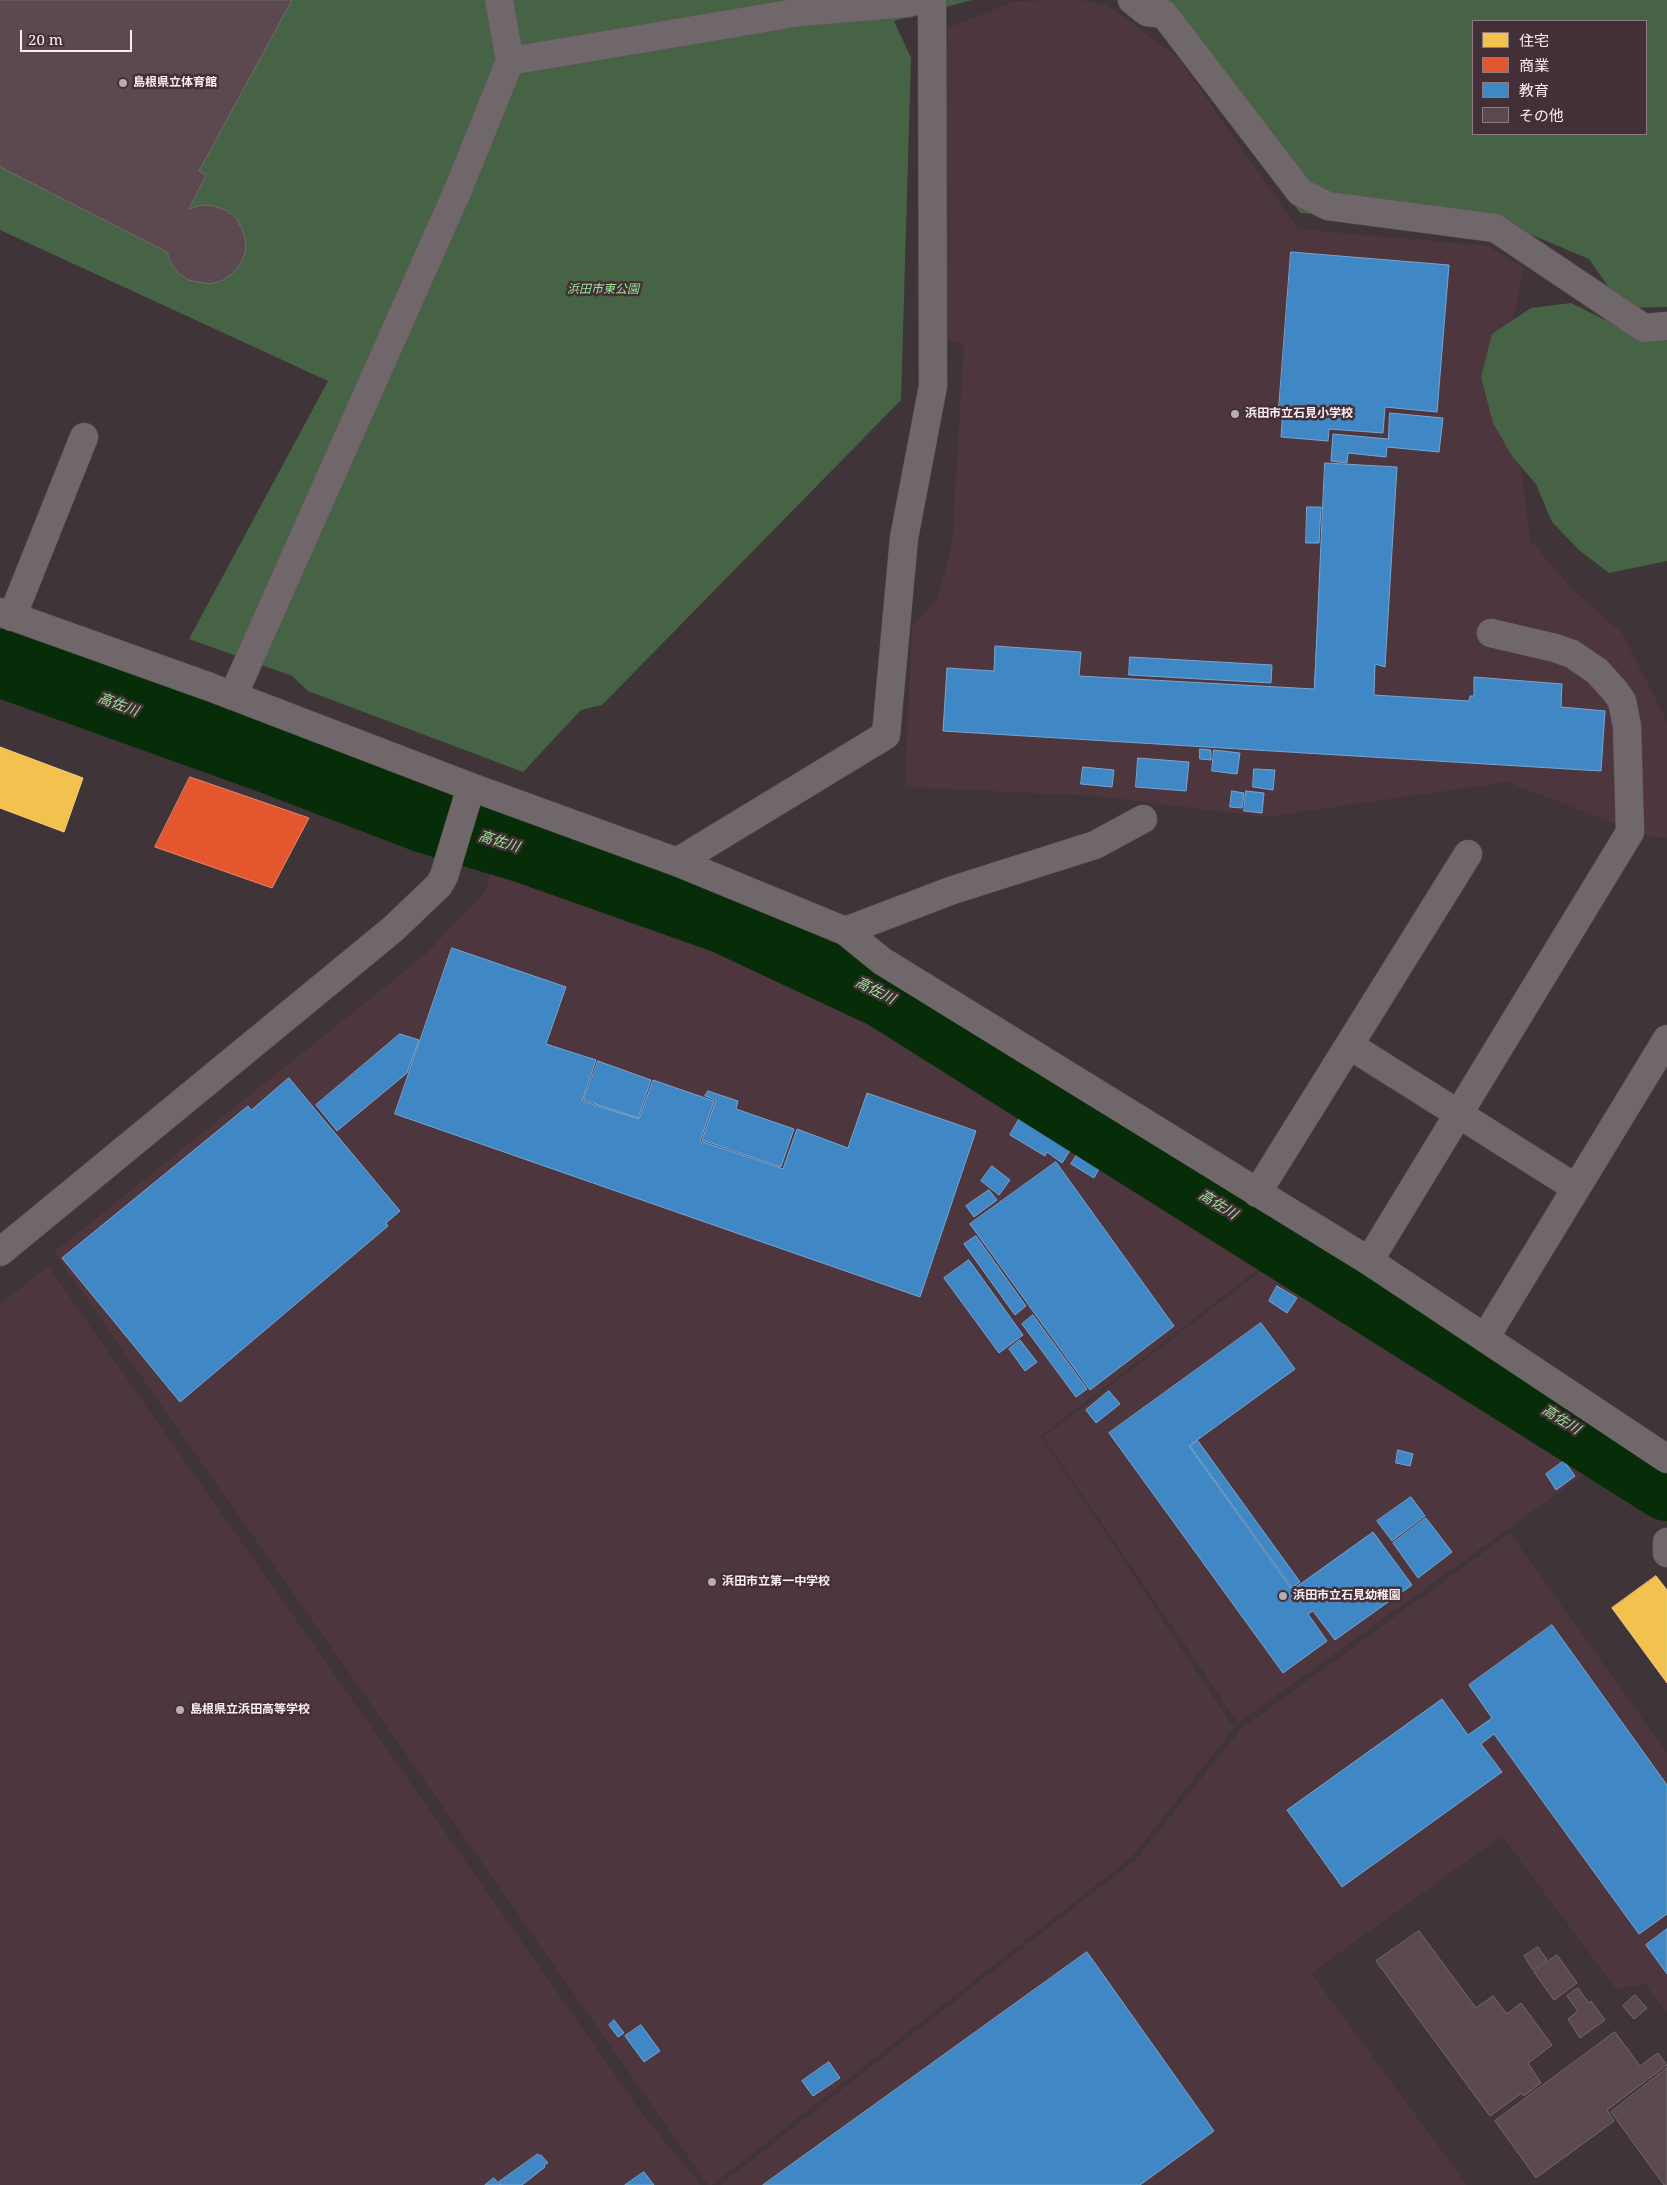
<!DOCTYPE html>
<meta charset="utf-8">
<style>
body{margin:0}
#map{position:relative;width:1667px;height:2185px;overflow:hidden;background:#3f3437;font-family:"Noto Serif","Noto Sans JP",serif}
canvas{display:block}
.legend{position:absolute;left:1472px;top:20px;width:175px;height:115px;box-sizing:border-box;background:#432f36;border:1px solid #8d7b81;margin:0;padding:6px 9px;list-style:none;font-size:15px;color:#fbedf2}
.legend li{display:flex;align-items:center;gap:10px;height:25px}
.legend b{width:25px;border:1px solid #8d7b81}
.scale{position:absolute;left:20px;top:30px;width:112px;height:22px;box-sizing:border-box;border:2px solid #fbedf2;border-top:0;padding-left:6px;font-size:15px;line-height:18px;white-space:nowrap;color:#fbedf2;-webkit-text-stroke:4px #432f36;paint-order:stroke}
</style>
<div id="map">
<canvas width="1667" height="2185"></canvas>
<ul class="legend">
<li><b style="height:14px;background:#f2c14e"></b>住宅</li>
<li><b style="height:14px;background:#e4572e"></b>商業</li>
<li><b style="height:14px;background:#3f88c5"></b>教育</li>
<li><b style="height:14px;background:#5c4950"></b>その他</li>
</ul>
<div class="scale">20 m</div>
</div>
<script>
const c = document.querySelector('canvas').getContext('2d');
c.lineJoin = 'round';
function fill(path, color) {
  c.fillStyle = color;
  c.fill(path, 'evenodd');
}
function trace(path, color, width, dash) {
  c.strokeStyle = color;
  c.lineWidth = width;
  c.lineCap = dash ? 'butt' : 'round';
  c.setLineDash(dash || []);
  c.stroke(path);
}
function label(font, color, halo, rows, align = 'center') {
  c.font = font + ' "Noto Serif","Noto Sans JP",serif';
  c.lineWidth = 5;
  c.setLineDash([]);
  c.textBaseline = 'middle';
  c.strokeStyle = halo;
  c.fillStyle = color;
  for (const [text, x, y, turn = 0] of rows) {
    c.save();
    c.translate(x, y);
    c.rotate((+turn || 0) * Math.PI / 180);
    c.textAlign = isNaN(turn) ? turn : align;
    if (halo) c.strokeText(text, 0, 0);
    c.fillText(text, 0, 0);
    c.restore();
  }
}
fill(new Path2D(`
 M1079 0 1105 5 1122 15 1179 59 1298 229 1488 246 1524 268 1502 375 1519 453 1530 540 1573 590 1622 633 1667 722V838L1648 836 1507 782 1266 817 1097 796 905 787 912 627 938 598 952 544 964 345 947 338 939 62 948 28 1015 1Z
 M492 867 651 921 742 956 805 986 955 1071 1270 1260 1041 1436 1234 1728 1132 1857 712 2185H708L54 1252 427 953 485 892Z
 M1272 1263 1302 1283 1330 1305 1371 1326 1590 1470 1238 1723 1043 1437Z
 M48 1266 644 2116 701 2185H0V1304Z
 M1510 1533 1667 1753V2013L1645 1984 1616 1989 1502 1836 1311 1973 1467 2185H720L1136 1859 1241 1729Z`), '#4e363f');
fill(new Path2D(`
 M0 0H972L894 21 911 58 901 400 602 705 581 710 523 772 308 691 292 676 189 639 328 381 0 230Z
 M1118 0H1667V307L1623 308 1589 259 1520 230 1300 213 1183 50 1148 20ZM1473 21H1646V134H1473Z
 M1571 303 1644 339 1667 338V561L1609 573 1579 550 1552 522 1536 484 1512 456 1493 423 1481 377 1492 334 1531 308Z`), '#476345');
const homes = new Path2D(`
 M0 747 83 778 64 832 0 808Z
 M1656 1576 1667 1590V1683L1612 1608Z`);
fill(homes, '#f2c14e');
trace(homes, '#f5ce7f', 1);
const shops = new Path2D(`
 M190 777 309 818 272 888 155 847Z`);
fill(shops, '#e4572e');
trace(shops, '#eb8469', 1);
const schools = new Path2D(`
 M1291 252 1449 265 1437 412 1385 407 1383 433 1329 429 1328 441 1281 437 1283 409 1279 408Z
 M1390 413 1443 418 1439 452 1387 447 1386 457 1348 453 1347 463 1331 461 1333 434 1388 439Z
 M1325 463 1397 467 1385 667 1375 664 1374 695 1469 701 1470 696H1474V677L1562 684 1561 707 1605 711 1601 771 943 731 947 668 994 671 995 646 1081 652 1079 676 1314 689Z
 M1307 507H1321L1319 543H1306Z
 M1130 657 1272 665 1271 683 1129 675Z
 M1200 749 1211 750V760L1200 759Z
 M1214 750 1240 753 1237 774 1212 771Z
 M1138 758 1189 762 1186 791 1136 787Z
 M1083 767 1114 770 1112 787 1081 784Z
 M1254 769 1275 770 1273 790 1253 787Z
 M1232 791 1244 793 1242 808 1230 807Z
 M1246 791 1264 793 1262 813 1244 811Z
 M452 948 566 987 546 1044 596 1060 582 1101 639 1119 653 1080 714 1101 700 1141 783 1169 797 1129 848 1148 867 1093 976 1131 920 1297 395 1114Z
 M400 1034 419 1040 407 1073 337 1131 316 1105Z
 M598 1061 651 1080 638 1118 584 1100Z
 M289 1078 400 1211 386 1223 388 1226 180 1402 62 1258 248 1106 251 1110Z
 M708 1091 738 1101 736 1109 794 1129 781 1167 702 1140 716 1100 705 1096Z
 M1021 1116 1072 1147 1062 1163 1047 1152 1045 1156 1010 1135Z
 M1079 1152 1101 1165 1094 1178 1071 1164Z
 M1056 1162 1174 1326 1090 1390 970 1224Z
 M992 1166 1010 1180 999 1195 981 1181Z
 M989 1190 997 1200 974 1217 966 1206Z
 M976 1236 1026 1306 1015 1315 964 1244Z
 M969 1260 1023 1335 999 1353 944 1278Z
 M1277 1286 1297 1298 1287 1313 1269 1301Z
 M1033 1315 1087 1389 1076 1397 1022 1324Z
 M1261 1323 1295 1369 1189 1446 1292 1590 1373 1532 1412 1585 1335 1640 1313 1611 1308 1614 1327 1641 1283 1673 1109 1433Z
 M1020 1340 1037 1362 1025 1371 1009 1349Z
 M1109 1391 1120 1404 1096 1423 1086 1410Z
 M1198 1441 1300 1582 1292 1588 1190 1446Z
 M1398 1450 1413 1454 1410 1466 1396 1463Z
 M1564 1461 1575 1476 1556 1490 1546 1474Z
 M1411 1497 1425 1516 1392 1541 1377 1521Z
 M1426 1518 1452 1552 1418 1578 1393 1543Z
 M1552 1625 1667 1785V1914L1639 1934 1494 1734 1481 1744 1502 1772 1342 1887 1287 1810 1442 1699 1468 1735 1492 1718 1469 1685Z
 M1667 1929V1974L1646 1945Z
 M1087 1952 1214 2131 1140 2185H763Z
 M614 2020 624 2033 618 2037 609 2025Z
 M641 2025 660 2051 644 2062 625 2036Z
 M829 2062 840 2078 813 2096 802 2081Z
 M538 2154 539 2156 541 2155 548 2163 544 2165 545 2167 522 2185H501L499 2182Z
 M644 2172 654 2185H625Z
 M494 2178 500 2185H485Z`);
fill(schools, '#3f88c5');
trace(schools, '#77a6d2', 1);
trace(new Path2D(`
 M0 663 268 759 425 819 524 849 725 920 885 995 1667 1487`), '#062c08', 68);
const building = new Path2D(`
 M0 0H292L199 171 206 175 189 209 201 205 213 206 226 210 236 218 242 229 246 242 245 253 240 265 232 274 223 280 211 284 188 280 178 273 171 263 167 252 0 167Z
 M1419 1931 1476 2008 1493 1996 1507 2014 1521 2003 1552 2045 1528 2063 1541 2083 1524 2096 1522 2093 1490 2116 1376 1961Z
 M1538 1947 1547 1960 1533 1970 1524 1956Z
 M1557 1955 1577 1983 1554 2000 1534 1972Z
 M1578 1988 1589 2003 1591 2001 1605 2020 1580 2038 1568 2019 1578 2011 1567 1996Z
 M1635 1995 1647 2008 1634 2019 1623 2006Z
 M1615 2032 1640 2066 1658 2053 1667 2065 1607 2110 1614 2121 1536 2178 1495 2121Z
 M1667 2068V2185H1664L1611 2112Z`);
fill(building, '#5c4950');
trace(building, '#73696c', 1);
const minor = new Path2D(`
 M1132 0 1147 12 1164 14 1300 192 1328 206 1495 228 1644 328 1667 326
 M510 61 801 12 908 3 919 0
 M0 612 210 687 471 787 677 862 845 931 882 961 1369 1261 1667 1459
 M12 617 84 437
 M233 696 458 190 510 61 499 0
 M677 862 886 735 904 538 933 386 932 0
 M845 931 953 890 1095 845 1143 819
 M1349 1045 1576 1188
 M1257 1193 1468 854
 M0 1252 393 929 439 885 444 876 471 787
 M1369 1261 1630 832 1627 726 1622 701 1615 691 1597 671 1572 654 1555 648 1491 633
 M1485 1338 1667 1039
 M1667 1542V1553`);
trace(minor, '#5d5356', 29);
trace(minor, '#70676a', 28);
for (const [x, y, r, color] of [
 [123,83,5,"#b9acb1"],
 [1235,414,5,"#b9acb1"],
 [712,1582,5,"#b9acb1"],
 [1283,1596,5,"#b9acb1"],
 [180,1710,5,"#b9acb1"]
]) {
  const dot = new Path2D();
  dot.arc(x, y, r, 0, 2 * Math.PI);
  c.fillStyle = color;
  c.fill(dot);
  trace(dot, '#432f36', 2);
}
label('bold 12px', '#fbedf2', '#432f36', [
 ["島根県立体育館",133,83],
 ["浜田市立石見小学校",1245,414],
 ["浜田市立第一中学校",722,1582],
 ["浜田市立石見幼稚園",1293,1596],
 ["島根県立浜田高等学校",190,1710]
], 'left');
label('italic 12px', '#9ae798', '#432f36', [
 ["浜田市東公園",603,290]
]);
label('italic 14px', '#9be898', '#432f36', [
 ["高佐川",118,705,20],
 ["高佐川",499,842,17],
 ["高佐川",875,991,27],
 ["高佐川",1218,1205,32],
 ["高佐川",1561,1420,32]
]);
</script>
